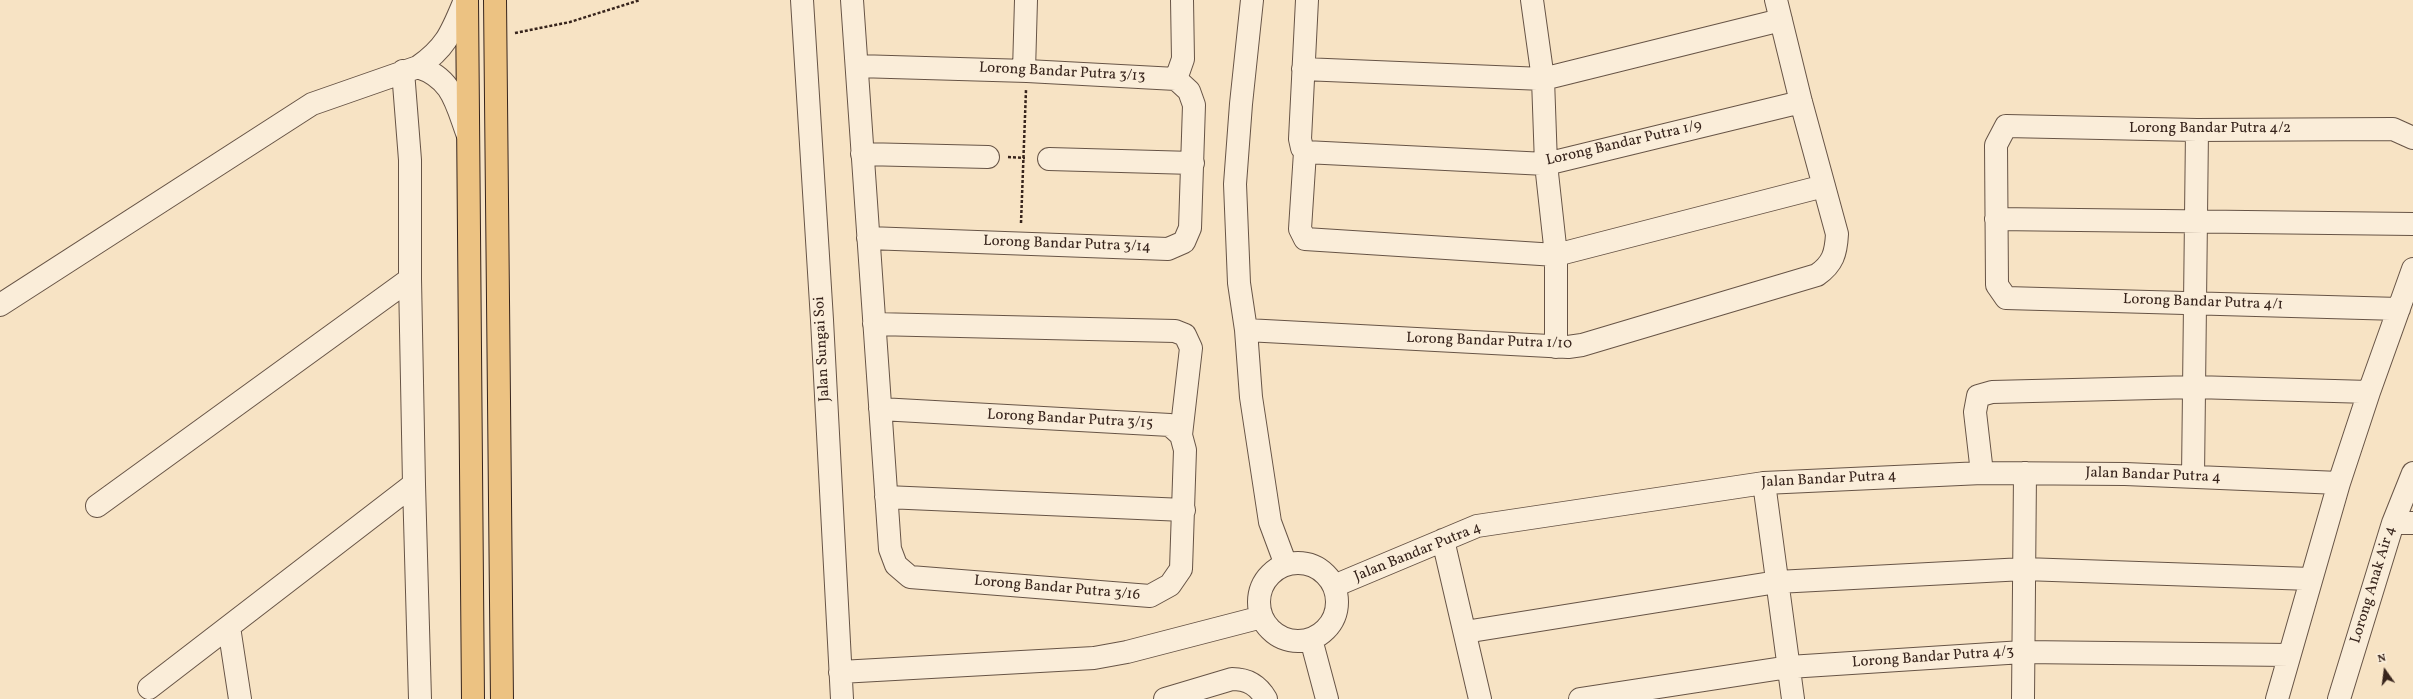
<!DOCTYPE html>
<style>
body{margin:0}
#map{position:relative;width:2413px;height:699px;overflow:hidden;background:#f7e3c4;font-family:Vollkorn,serif}
canvas{display:block}
.north{position:absolute;left:2365px;top:651px;width:40px;height:40px;-webkit-text-stroke:3px #faedd9;paint-order:stroke;rotate:346deg;font-size:11px;font-weight:700;line-height:16px;text-align:center;color:#37241c}
.north::after{content:'';display:block;margin:auto;width:14px;height:18px;background:#37241c;clip-path:polygon(50% 0,100% 100%,50% 72%,0 100%)}
</style>
<div id="map">
<canvas width="2413" height="699"></canvas>
<div class="north">N</div>
</div>
<script>
const c = document.querySelector('canvas').getContext('2d');
c.lineJoin = 'round';
function trace(path, color, width, dash) {
  c.strokeStyle = color;
  c.lineWidth = width;
  c.lineCap = dash ? 'butt' : 'round';
  c.setLineDash(dash || []);
  c.stroke(path);
}
function label(font, color, halo, rows, align = 'center') {
  c.font = font + ' Vollkorn,serif';
  c.lineWidth = 3;
  c.setLineDash([]);
  c.textBaseline = 'middle';
  c.strokeStyle = halo;
  c.fillStyle = color;
  for (const [text, x, y, turn = 0] of rows) {
    c.save();
    c.translate(x, y);
    c.rotate((+turn || 0) * Math.PI / 180);
    c.textAlign = isNaN(turn) ? turn : align;
    if (halo) c.strokeText(text, 0, 0);
    c.fillText(text, 0, 0);
    c.restore();
  }
}
const minor = new Path2D(`
 M802 0 822 320 842 699
 M852 0 890 549 896 565 910 577 1150 596 1170 585 1181 569 1185 450 1181 435 1170 425 880 409
 M1252 0 1241 104 1235 184 1239 283 1246 330 1251 397 1270 522 1286 565
 M1307 0 1300 139 1302 148 1305 152 1546 164 1801 102
 M1532 0 1543 79 1546 164 1556 255V347
 M857 66 1027 71 1176 79 1189 91 1194 105 1190 228 1184 242 1168 249 868 238
 M418 67C452 78 456 103 467 133
 M1303 69 1543 79 1781 20
 M1024 71 1026 0
 M1176 79 1183 59 1182 0
 M1305 152 1300 229 1305 239 1556 255 1824 186
 M862 154 988 157
 M1049 159 1193 163
 M1996 219 2413 224
 M0 305 312 104 418 67C447 47 452 31 465 0
 M2399 309 2006 298 1997 285 1996 145 2006 126 2197 130 2393 129 2413 138
 M874 324 1175 331 1185 335 1191 348 1181 435
 M1246 330 1568 347 1582 345 1817 275C1833 264 1836 253 1837 234L1801 102 1776 0
 M1982 473 1975 412 1978 396 1992 392 2194 387 2369 392
 M2193 477 2197 130
 M1764 483 1793 699
 M414 484 420 699
 M886 497 1184 510
 M97 506 410 279V160L403 71
 M2393 523H2413
 M1443 540 1480 699
 M1259 602a39 39 0 1 1 78 0a39 39 0 1 1-78 0Z
 M1334 586 1477 526 1764 483 1982 473 2125 474 2339 483
 M229 627 240 699
 M1465 632 1777 582 2024 569 2311 579
 M1311 639 1327 699
 M840 672 1094 658 1127 652 1262 617
 M149 688 414 484 410 279
 M1165 699 1232 679C1248 679 1258 685 1266 699
 M1580 699 1789 667 2023 652 2289 655
 M2023 699 2025 473
 M2277 699 2339 483 2369 392 2413 269
 M2339 699 2393 523 2413 473`);
const highway = new Path2D(`
 M467 0 473 699
 M495 0 502 699`);
trace(minor, '#675446', 24);
trace(highway, '#37241c', 24);
trace(new Path2D(`
 M515 33 570 22 640 0
 M1008 157 1025 158
 M1021 223 1026 90`), '#37241c', 2.5, [3, 2]);
trace(minor, '#faedd9', 22);
trace(highway, '#ecc282', 22);
label('15px', '#37241c', '#faedd9', [
 ["Lorong Bandar Putra 3/13",1062,73,3],
 ["Lorong Bandar Putra 4/2",2210,129],
 ["Lorong Bandar Putra 1/9",1624,144,-13],
 ["Lorong Bandar Putra 3/14",1067,245,2],
 ["Lorong Bandar Putra 4/1",2203,303,2],
 ["Lorong Bandar Putra 1/10",1489,342,2],
 ["Jalan Sungai Soi",823,349,-93],
 ["Lorong Bandar Putra 3/15",1070,420,3],
 ["Jalan Bandar Putra 4",2153,476,2],
 ["Jalan Bandar Putra 4",1829,480,-3],
 ["Jalan Bandar Putra 4",1418,553,-22],
 ["Lorong Anak Air 4",2374,585,-73],
 ["Lorong Bandar Putra 3/16",1057,589,5],
 ["Lorong Bandar Putra 4/3",1933,658,-4]
]);
</script>
